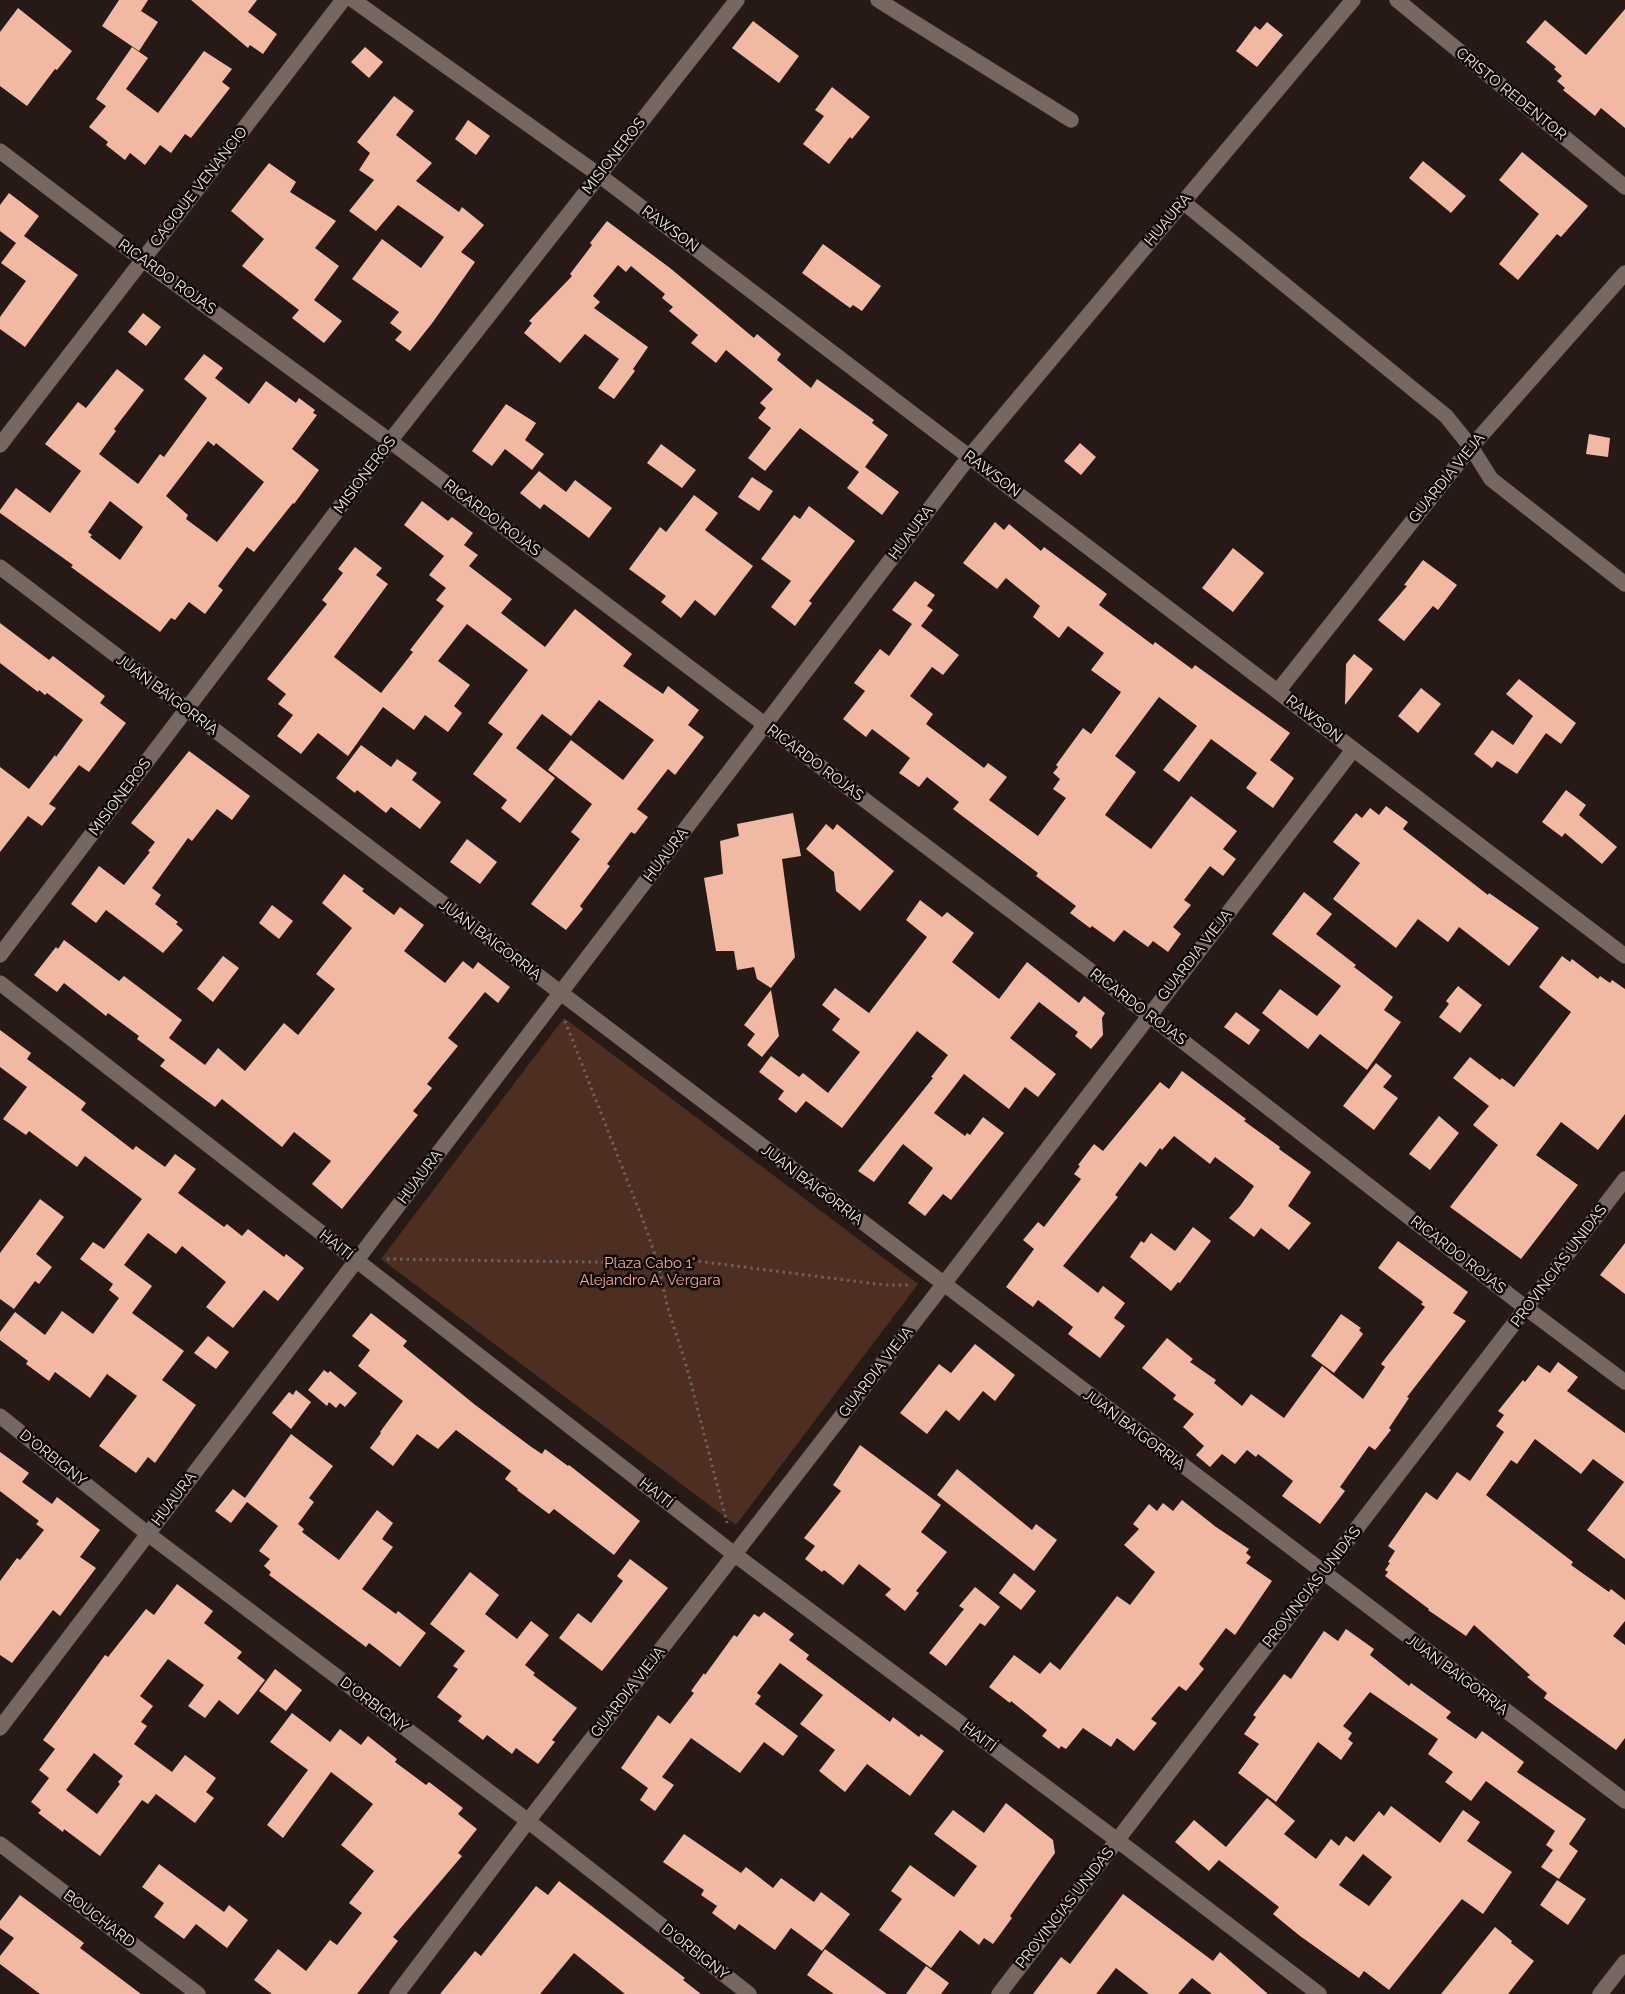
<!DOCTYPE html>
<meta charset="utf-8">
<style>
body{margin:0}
canvas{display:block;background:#271a16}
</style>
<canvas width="1625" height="1994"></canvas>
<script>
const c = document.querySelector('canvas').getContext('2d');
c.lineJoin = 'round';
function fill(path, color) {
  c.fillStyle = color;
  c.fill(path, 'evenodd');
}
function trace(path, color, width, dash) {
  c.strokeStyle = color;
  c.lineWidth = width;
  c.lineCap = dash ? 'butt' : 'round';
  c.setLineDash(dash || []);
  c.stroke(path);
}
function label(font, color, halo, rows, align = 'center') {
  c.font = font + ' Raleway,sans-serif';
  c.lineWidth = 5;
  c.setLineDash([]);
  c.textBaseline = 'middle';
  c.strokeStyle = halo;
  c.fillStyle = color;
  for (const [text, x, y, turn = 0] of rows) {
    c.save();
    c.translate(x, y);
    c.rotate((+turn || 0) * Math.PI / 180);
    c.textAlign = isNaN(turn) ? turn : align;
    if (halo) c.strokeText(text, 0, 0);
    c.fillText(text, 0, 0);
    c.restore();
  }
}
fill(new Path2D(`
 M564 1018 918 1284 736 1525 381 1259Z`), '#4d2e21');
fill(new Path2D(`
 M119 0H148L141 11 158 22 139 51 102 26Z
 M191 0H257L248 12 277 34 263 54 250 45 248 48Z
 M18 8 72 51 57 70 55 69 27 106 0 86V32Z
 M1625 9V128L1601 108 1595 116 1563 90 1565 88 1557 81 1562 76 1554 69 1556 67 1526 42 1545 20 1586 55Z
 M753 21 799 56 779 83 732 48Z
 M1267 22 1283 35 1257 67 1236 51 1255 26 1260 30Z
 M132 47 148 58 126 89 158 113 204 51 232 69 222 82 230 88 191 138 185 134 171 153 160 145 145 165 130 153 125 160 106 145 108 142 89 127 106 106 96 99Z
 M365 47 383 62 369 78 351 62Z
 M832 87 870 117 852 139 850 137 829 164 803 144 824 116 815 110Z
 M394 96 414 111 396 135 432 163 416 181 459 212 462 207 484 225 461 252 475 262 433 322 410 351 395 340 402 332 390 323 399 312 352 279 382 239 421 268 444 237 398 205 376 231 349 211 374 180 359 170 370 153 357 142Z
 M468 120 490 136 476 155 455 139Z
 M1522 152 1588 206 1561 237 1557 234 1518 280 1499 264 1539 214 1499 180Z
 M1423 161 1466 196 1451 213 1409 178Z
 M269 163 296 182 290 192 336 221 315 248 339 266 314 300 342 321 324 343 292 318 299 310 242 266 264 239 231 211Z
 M9 193 39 216 24 236 78 275 25 347 0 329V317L26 281 1 263 16 243 0 231V205Z
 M607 221 670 268 754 338 757 334 781 354 777 360 811 388 817 379 874 420 872 423 888 435 865 467 899 492 882 515 847 488 859 472 800 428 765 471 748 458 771 428 758 418 766 408 760 403 773 389 726 350 716 363 691 343 698 335 669 311 673 307 662 298 665 294 631 266 626 272 618 265 593 296 600 302 594 308 648 347 633 369 635 371 614 399 598 388 619 359 585 334 560 363 524 333 532 323 529 321 572 276 570 274 592 245 590 243Z
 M823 244 881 286 862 311 853 305 850 308 802 273Z
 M143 313 161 327 146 346 128 332Z
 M204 354 223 368 215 378 249 404 266 381 296 403 299 398 315 410 313 413 317 415 292 449 319 470 294 504 293 503 254 552 247 547 218 586 223 590 205 614 189 602 175 620 171 618 160 632 71 567 73 565 0 513V510L16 488 50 513 81 471 45 444 78 402 86 408 117 369 144 390 114 429 116 431 99 454 138 484 160 454 164 457 207 398 184 379ZM208 441 214 446 216 443 264 482 217 542 186 519 188 515 166 496ZM110 501 143 527 120 560 90 537 92 535 88 532Z
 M506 404 536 423 525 440 544 454 532 470 505 449 492 466 472 451Z
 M1589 434 1610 438 1608 457 1586 454Z
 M1080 443 1096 457 1081 475 1064 461Z
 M661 444 696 470 682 488 647 463Z
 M539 471 566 492 575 480 612 508 589 538 544 504 540 509 520 493Z
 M752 477 773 491 759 511 738 497Z
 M694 495 718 513 705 530 753 566 715 616 695 600 681 618 661 602 666 596 629 569 660 527 666 532Z
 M422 501 448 521 452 517 473 533 464 545 478 555 469 566 512 599 501 613 545 647 575 609 632 654 623 666 663 694 668 686 699 710 688 725 704 737 675 775 668 769 637 809 648 817 635 834 631 832 607 864 610 866 580 906 583 909 566 930 531 904 580 839 571 832 592 804 548 770 571 740 623 780 654 740 599 700 571 736 542 714 516 748 555 778 520 823 501 808 507 800 473 774 503 734 488 723 528 670 467 624 438 661 470 685 454 706 462 713 448 732 425 715 414 730 383 707 348 756 318 733 301 754 277 736 293 715 278 704 286 694 267 679 327 604 322 600 343 573 338 569 355 547 382 568 376 575 388 584 334 657 381 693 413 652 410 650 444 606 436 600 446 588 429 575 444 556 404 525Z
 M809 506 855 541 809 601 812 603 795 626 771 607 791 581 761 559 794 515 800 519Z
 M995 522 1004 530 1009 524 1041 551 1044 547 1107 594 1099 605 1153 645 1155 642 1192 669 1195 665 1290 733 1270 760 1294 778 1273 808 1246 788 1257 773 1211 739 1179 782 1163 770 1197 726 1159 697 1115 756 1136 772 1105 815 1151 849 1191 796 1237 831 1223 849 1236 859 1223 876 1210 866 1184 900 1191 905 1173 927 1181 934 1168 952 1153 941 1148 947 1124 930 1114 942 1092 926 1090 928 1070 913 1076 906 1036 876 1038 873 953 809 959 802 927 777 919 787 899 773 910 758 872 729 866 737 843 719 865 691 854 683 880 649 889 656 912 624 892 610 915 581 935 595 927 606 933 610 921 626 959 655 943 675 932 667 910 696 933 714 926 724 984 768 988 763 1007 777 989 800 1038 836 1066 798 1053 789 1060 779 1053 773 1058 767 1056 765 1083 728 1091 734 1121 692 1091 670 1104 653 1068 626 1059 638 1033 617 1040 606 1006 578 997 589 963 563Z
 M1233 548 1264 573 1233 612 1202 588Z
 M1423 560 1457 585 1438 610 1433 606 1404 641 1378 620 1407 586 1404 585Z
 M0 623 49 660 53 656 105 696 100 703 126 723 89 772 79 765 49 804 56 808 42 826 28 816 0 852V767L29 789 55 755 56 757 83 720 47 693 45 695 39 690 38 692 0 663Z
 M1354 654 1373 669 1345 705 1346 664Z
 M1519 679 1576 723 1561 744 1546 733 1517 774 1497 761 1492 768 1474 754 1492 730 1513 745 1533 716 1506 694Z
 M1421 688 1441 704 1418 733 1398 716Z
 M361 745 391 767 397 759 417 773 412 780 441 802 420 829 391 807 386 813 357 790 355 793 336 778Z
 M189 751 250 796 232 820 217 809 192 841 188 838 152 888 161 895 155 904 178 922 176 924 183 930 163 953 106 910 96 923 71 904 99 866 124 885 150 852 148 851 155 842 131 823Z
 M1566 790 1586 805 1579 815 1617 847 1602 864 1565 833 1562 837 1542 822Z
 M1386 806 1408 822 1403 829 1488 895 1489 893 1539 928 1509 966 1459 927 1448 942 1418 919 1396 948 1333 899 1360 863 1333 842 1356 813 1362 818 1370 808 1379 815Z
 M793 813 801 856 782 859 795 957 771 988 757 979 754 967 737 970 734 951H716L704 878 723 874 720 841 739 836 737 824Z
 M826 824 833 830 837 824 894 871 860 911 836 891 834 872 806 849Z
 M467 839 497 862 480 884 450 862Z
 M344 874 364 889 362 891 394 915 400 907 424 925 404 951 445 983 463 961 473 969 478 962 510 987 498 1003 485 992 448 1038 458 1046 427 1084 432 1088 413 1111 418 1115 342 1209 312 1184 331 1161 294 1132 282 1147 222 1099 215 1107 160 1066 165 1060 137 1039 139 1036 108 1013 106 1016 64 983 57 992 34 975 56 947 58 949 64 940 119 981 124 976 182 1020 169 1038 205 1065 218 1048 245 1071 284 1023 298 1035 335 989 316 974 352 928 322 903Z
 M1304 892 1332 914 1316 934 1356 965 1354 967 1393 997 1384 1010 1401 1022 1367 1070 1320 1034 1308 1049 1262 1013 1280 989 1317 1016 1341 986 1272 934Z
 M920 900 942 917 947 912 974 933 952 962 999 999 1027 962 1079 1003 1084 996 1105 1013 1102 1018 1103 1035 1091 1049 1075 1036 1078 1032 1039 1002 1010 1038 1056 1074 1038 1097 1025 1087 1009 1109 964 1074 934 1113 965 1136 967 1133 970 1135 983 1117 1004 1133 951 1200 943 1194 925 1216 908 1203 933 1168 903 1144 874 1182 858 1171 933 1078 931 1077 948 1055 917 1031 842 1128 806 1101 796 1113 778 1099 784 1091 759 1072 771 1056 799 1077 803 1073 828 1093 860 1052 832 1030 840 1019 822 1005 835 988 869 1013 927 937 906 920Z
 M272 905 293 921 279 939 259 923Z
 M223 956 239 968 213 1002 197 989Z
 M1562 956 1570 962 1572 959 1598 979 1600 976 1610 983 1612 980 1625 989V1114L1598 1150 1561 1122 1536 1155 1578 1185 1521 1259 1450 1207 1498 1145 1473 1125 1489 1106 1453 1078 1470 1057 1500 1080 1502 1078 1514 1087 1571 1012 1539 987Z
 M1458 986 1482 1005 1460 1033 1439 1017 1449 1004 1446 1001Z
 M771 990 779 1036 762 1057 747 1045 755 1034 744 1025Z
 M1236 1012 1260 1030 1249 1045 1224 1027Z
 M0 1030 31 1053 27 1059 86 1103 81 1110 133 1150 136 1146 165 1167 175 1154 196 1169 178 1193 224 1227 227 1224 242 1236 248 1229 284 1257 286 1254 304 1268 278 1301 264 1290 233 1328 206 1307 226 1282 182 1246 176 1254 148 1233 124 1265 152 1286 132 1313 184 1351 162 1380 196 1405 155 1463 148 1457 136 1473 99 1446 137 1396 107 1374 90 1398 55 1372 49 1381 26 1364 28 1361 0 1340V1332L15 1312 45 1335 62 1311 93 1334 119 1298 109 1290 113 1284 80 1259 93 1242 104 1249 142 1199 85 1156 77 1167 29 1131 26 1135 3 1119 27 1087 0 1067Z
 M1376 1063 1392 1076 1383 1087 1398 1098 1374 1130 1343 1106Z
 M1182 1071 1246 1119 1244 1121 1280 1147 1279 1149 1311 1172 1288 1206 1311 1223 1289 1250 1261 1228 1254 1237 1229 1218 1240 1206 1254 1186 1215 1157 1210 1164 1174 1136 1162 1150 1160 1148 1146 1167 1140 1162 1115 1195 1118 1197 1063 1266 1098 1293 1103 1286 1125 1303 1114 1318 1125 1326 1100 1358 1068 1334 1073 1327 1038 1300 1033 1307 1006 1287 1034 1249 1023 1240 1038 1222 1044 1227 1081 1179 1074 1174 1080 1166 1078 1165 1094 1144 1103 1151 1160 1082 1169 1089Z
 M1439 1116 1459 1133 1430 1170 1409 1154Z
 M40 1199 64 1217 36 1254 52 1267 39 1284 35 1281 14 1309 0 1299V1253Z
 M1193 1227 1211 1241 1180 1283 1178 1282 1171 1291 1130 1257 1141 1241 1144 1243 1151 1233 1175 1251Z
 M1398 1241 1468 1292 1453 1313 1466 1321 1407 1397 1409 1398 1389 1428 1391 1430 1375 1450 1369 1446 1340 1487 1345 1491 1320 1524 1282 1496 1293 1481 1258 1454 1256 1457 1247 1450 1235 1464 1222 1454 1210 1467 1196 1455 1204 1446 1183 1427 1194 1414 1173 1399 1176 1395 1142 1368 1167 1338 1193 1359 1190 1362 1216 1380 1214 1383 1242 1406 1251 1394 1284 1418 1322 1366 1363 1399 1385 1367 1381 1364 1425 1307 1421 1304 1423 1302 1378 1268Z
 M1625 1243V1294L1600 1275Z
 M371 1313 407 1341 403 1346 474 1404 530 1446 542 1454 545 1449 568 1466 569 1465 640 1521 614 1555 554 1509 549 1514 517 1490 518 1489 505 1479 511 1471 456 1430 438 1449 417 1434 393 1466 370 1448 381 1433 380 1432 403 1401 358 1366 370 1350 352 1336Z
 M1341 1314 1361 1328 1359 1330 1363 1334 1334 1373 1311 1356Z
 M208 1336 229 1352 216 1369 194 1353Z
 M975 1344 1015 1375 995 1401 983 1391 959 1421 946 1410 927 1434 900 1413 939 1364 951 1373Z
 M1558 1362 1578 1377 1567 1391 1625 1433V1559L1587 1530 1624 1482 1593 1459 1581 1474 1535 1439 1517 1464 1511 1460 1486 1495 1573 1562 1571 1565 1609 1592 1611 1589 1625 1600V1621L1613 1636 1625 1645V1738L1616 1750 1544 1698 1547 1693 1527 1677 1530 1675 1474 1625 1466 1636 1428 1610 1429 1609 1385 1576 1388 1572 1385 1570 1390 1563 1388 1562 1395 1551 1388 1546 1426 1492 1437 1500 1457 1472 1470 1481 1504 1432 1496 1426 1504 1415 1498 1411 1523 1380 1525 1382 1538 1365 1550 1373Z
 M324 1370 328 1373 330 1371 357 1393 345 1407 340 1403 336 1408 329 1402 327 1406 308 1390Z
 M296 1390 311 1402 291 1429 272 1413 289 1392 293 1395Z
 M291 1434 333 1466 309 1498 314 1502 298 1524 304 1529 302 1532 339 1560 377 1510 393 1523 382 1539 393 1547 362 1589 396 1614 398 1611 426 1633 400 1667 369 1643 366 1647 269 1575 271 1572 264 1566 270 1559 259 1551 278 1526 247 1502 231 1523 215 1511 233 1489 245 1498Z
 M860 1445 941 1505 921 1532 947 1552 916 1591 919 1593 905 1611 885 1595 891 1589 859 1564 843 1585 824 1570 822 1572 805 1559 815 1546 804 1538 841 1491 833 1485Z
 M0 1452 29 1473 22 1482 52 1504 57 1497 100 1530 80 1557 96 1568 60 1616 53 1610 12 1663 0 1655V1581L17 1558 20 1560 44 1530 36 1524 39 1521 0 1491Z
 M957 1469 1032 1530 1036 1524 1057 1540 1034 1571 937 1495Z
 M1182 1500 1216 1527 1249 1549 1246 1553 1251 1557 1246 1563 1272 1581 1235 1635 1226 1628 1199 1664 1204 1669 1186 1691 1179 1686 1151 1719 1157 1723 1134 1751 1117 1738 1111 1747 1083 1728 1066 1749 1061 1746 1059 1749 1042 1736 1047 1730 1011 1701 1010 1703 989 1687 1014 1655 1040 1674 1050 1662 1060 1670 1117 1596 1130 1605 1155 1572 1124 1545 1139 1529 1133 1524 1149 1504 1157 1511 1163 1503 1173 1511Z
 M630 1559 668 1588 602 1671 559 1638 578 1613 591 1623 623 1581 617 1576Z
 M470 1572 499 1595 485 1614 517 1639 531 1621 549 1635 525 1665 535 1673 533 1675 577 1708 552 1740 555 1742 538 1764 516 1748 512 1754 487 1735 483 1740 458 1721 462 1716 437 1697 458 1669 453 1666 465 1651 430 1624Z
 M1014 1573 1036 1591 1021 1610 999 1593Z
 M177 1584 213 1611 204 1623 242 1652 237 1658 265 1680 238 1715 219 1700 205 1718 188 1706 204 1685 168 1659 140 1696 153 1706 141 1722 147 1726 134 1744 172 1772 185 1755 216 1778 206 1792 214 1798 195 1823 156 1794 148 1804 142 1800 100 1856 64 1829 63 1832 38 1813 41 1810 31 1802 49 1778 39 1770 55 1749 43 1740 105 1655 108 1657 146 1609 154 1615ZM94 1753 123 1776 118 1782 120 1784 97 1814 66 1790Z
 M975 1587 1000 1607 985 1626 980 1623 946 1666 929 1653 964 1609 959 1606Z
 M764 1612 794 1634 789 1640 809 1655 806 1659 890 1722 893 1717 919 1737 921 1734 944 1751 910 1796 867 1764 845 1792 819 1771 835 1750 800 1724 823 1695 780 1663 757 1693 761 1696 755 1704 798 1736 783 1756 764 1742 740 1773 691 1738 662 1777 674 1785 655 1811 640 1800 648 1788 621 1768 658 1715 670 1724 694 1693 691 1691 704 1673 705 1675 734 1635 737 1637 754 1614 759 1617Z
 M1346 1629 1374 1649 1370 1655 1409 1686 1411 1683 1451 1712 1446 1718 1476 1739 1482 1731 1524 1762 1517 1772 1586 1819 1569 1844 1578 1851 1559 1879 1541 1867 1553 1850 1546 1845 1555 1831 1486 1781 1471 1801 1445 1782 1453 1772 1428 1754 1438 1739 1370 1692 1343 1726 1352 1733 1348 1739 1353 1743 1341 1760 1318 1742 1276 1802 1238 1773 1259 1744 1244 1734 1256 1717 1253 1715 1284 1674 1291 1679 1324 1631 1338 1641Z
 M275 1669 302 1690 286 1711 259 1691Z
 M292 1713 330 1742 340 1729 361 1745 368 1736 397 1759 395 1762 426 1785 429 1782 463 1808 458 1814 477 1829 458 1853 462 1856 393 1937 398 1941 357 1994H272L254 1980 278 1949 306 1971 330 1940 337 1945 362 1913 349 1903 374 1871 341 1845 373 1804 331 1772 283 1838 267 1825 308 1770 270 1742Z
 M1267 1798 1295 1821 1284 1834 1316 1859 1331 1839 1339 1846 1346 1836 1354 1842 1379 1811 1384 1816 1391 1806 1440 1843 1463 1810 1480 1822 1467 1841 1512 1872 1483 1914 1462 1899 1389 1990 1364 1971 1359 1978 1300 1936 1273 1914 1279 1907 1219 1860 1209 1871 1175 1842 1194 1820 1226 1847ZM1363 1854 1392 1877 1369 1906 1339 1885Z
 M1006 1803 1053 1840 1055 1853 1010 1916 1012 1918 993 1944 984 1938 979 1945 960 1930 931 1968 879 1930 902 1899 891 1891 910 1865 954 1897 977 1866 934 1834 953 1810 984 1833Z
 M684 1834 741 1873 746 1867 773 1888 781 1878 814 1902 821 1892 850 1914 822 1951 791 1928 775 1950 739 1924 735 1930 712 1913 717 1906 701 1895 704 1890 663 1862Z
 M159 1864 224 1912 229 1905 248 1920 227 1948 196 1924 184 1939 154 1917 164 1903 142 1887Z
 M1557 1880 1586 1899 1568 1925 1540 1905Z
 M559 1881 685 1978 683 1980 701 1994H625L574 1953 540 1994H440L475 1951 481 1956 536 1886 548 1895Z
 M1123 1894 1213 1961 1220 1952 1268 1994H1212L1192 1978 1178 1994H1149L1116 1968 1096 1994H1033L1061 1957 1070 1964Z
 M20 1895 84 1943 80 1948 141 1994H40L0 1964V1956L14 1938 0 1928V1921Z
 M1495 1927 1512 1941 1511 1943 1534 1961 1508 1994H1441Z
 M825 1949 887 1994H834L807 1975Z
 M926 1966 949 1983 941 1994H906Z`), '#f2b9a2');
const street = new Path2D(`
 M353 0 599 175 1625 956
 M878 0 1071 120
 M1397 0 1625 187
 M0 151 143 260 390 441 1149 1015 1526 1308 1625 1382
 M1183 202 1446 416 1471 447 1491 479 1625 584
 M0 445 343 0
 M0 567 1625 1801
 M1278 691 1471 447 1625 273
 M0 955 390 441 737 0
 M0 983 734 1554 1117 1840 1319 1994
 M0 1416 148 1534 528 1821 749 1994
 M0 1728 969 457 1353 0
 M0 1844 198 1994
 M397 1994 528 1821 943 1285 1353 750
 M999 1994 1625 1179
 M1600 1994 1625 1962`);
trace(street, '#413735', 16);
trace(new Path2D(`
 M565 1021 644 1223 658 1263 667 1305 687 1368 727 1523
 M387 1259 658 1263 689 1260 885 1285H911`), '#6c605d', 3, [2.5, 4]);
trace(street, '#766761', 15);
label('15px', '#f1e8e5', '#0c0705', [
 ["CRISTO REDENTOR",1511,94,39],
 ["MISIONEROS",614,156,-52],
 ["CACIQUE VENANCIO",199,187,-52],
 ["HUAURA",1168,220,-50],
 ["RAWSON",670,229,37],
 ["RICARDO ROJAS",167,277,36],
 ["RAWSON",992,474,37],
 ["MISIONEROS",365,475,-53],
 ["GUARDIA VIEJA",1447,478,-51],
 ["RICARDO ROJAS",492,518,37],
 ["HUAURA",911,533,-53],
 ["JUAN BAIGORRIA",167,695,37],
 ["RAWSON",1314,719,38],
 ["RICARDO ROJAS",815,763,37],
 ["MISIONEROS",120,797,-53],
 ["HUAURA",666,855,-53],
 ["JUAN BAIGORRIA",490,940,37],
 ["GUARDIA VIEJA",1195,955,-52],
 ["RICARDO ROJAS",1138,1007,37],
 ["HUAURA",420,1177,-53],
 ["JUAN BAIGORRIA",812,1185,37],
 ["HAITÍ",336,1245,38],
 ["RICARDO ROJAS",1458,1255,38],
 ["PROVINCIAS UNIDAS",1559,1266,-53],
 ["GUARDIA VIEJA",876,1372,-52],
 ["JUAN BAIGORRIA",1134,1430,37],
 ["D'ORBIGNY",53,1458,38],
 ["HAITÍ",656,1493,38],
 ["HUAURA",174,1499,-53],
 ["PROVINCIAS UNIDAS",1312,1587,-52],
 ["JUAN BAIGORRIA",1457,1675,37],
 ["GUARDIA VIEJA",628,1692,-52],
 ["D'ORBIGNY",374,1705,37],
 ["HAITÍ",979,1737,37],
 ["PROVINCIAS UNIDAS",1065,1908,-52],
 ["BOUCHARD",99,1919,37],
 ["D'ORBIGNY",695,1952,38]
]);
label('15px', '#faab8b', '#0c0705', [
 ["Plaza Cabo 1°",650,1263],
 ["Alejandro A. Vergara",650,1280]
]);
</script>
